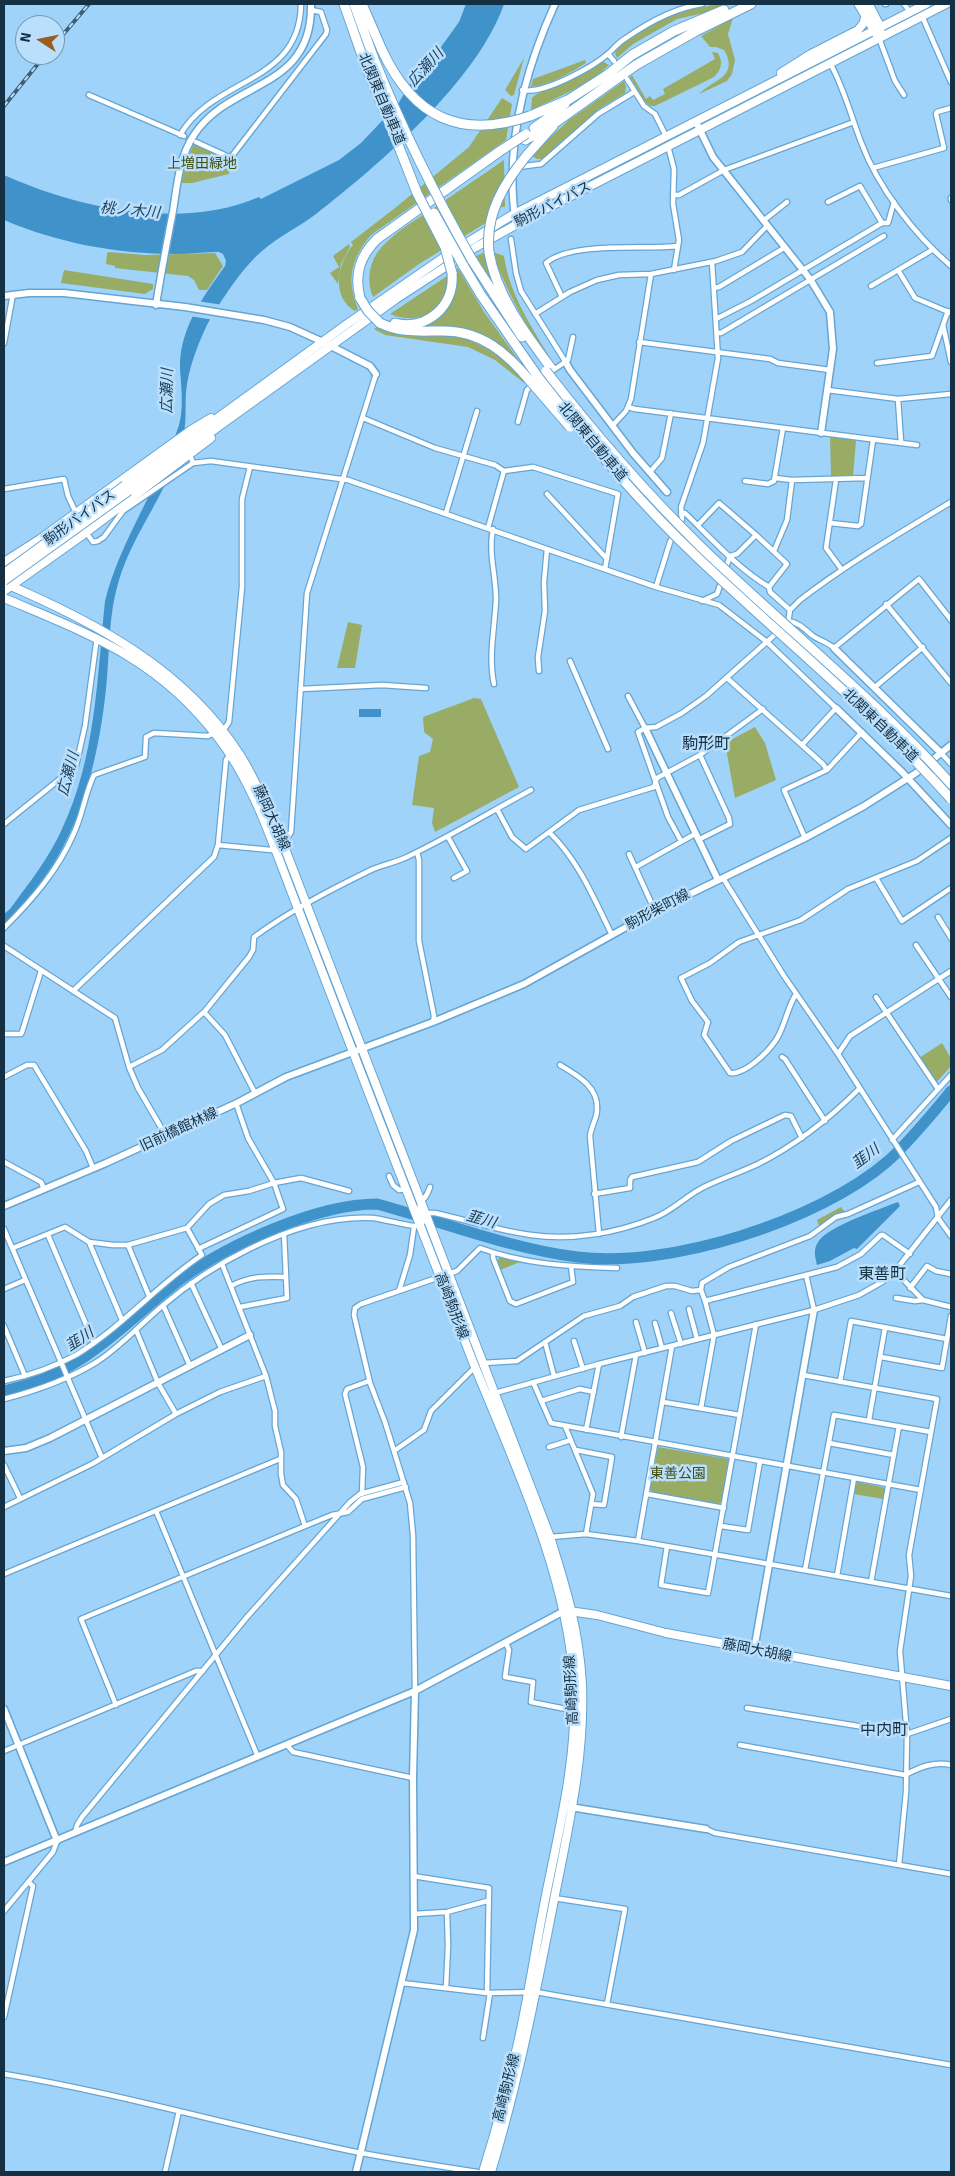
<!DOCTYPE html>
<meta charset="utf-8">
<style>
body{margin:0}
#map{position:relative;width:955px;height:2176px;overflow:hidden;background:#a0d3fa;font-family:Signika,sans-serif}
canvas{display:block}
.frame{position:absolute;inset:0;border:5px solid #153043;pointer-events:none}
.north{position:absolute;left:15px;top:15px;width:50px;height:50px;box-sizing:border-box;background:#b9dffc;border:1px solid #7799b2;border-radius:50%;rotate:281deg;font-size:14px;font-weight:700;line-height:20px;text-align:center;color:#153043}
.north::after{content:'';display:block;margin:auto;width:18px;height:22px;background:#9a5d21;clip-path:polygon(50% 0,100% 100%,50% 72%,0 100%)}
</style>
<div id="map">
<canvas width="955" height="2176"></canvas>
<div class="frame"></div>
<div class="north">N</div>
</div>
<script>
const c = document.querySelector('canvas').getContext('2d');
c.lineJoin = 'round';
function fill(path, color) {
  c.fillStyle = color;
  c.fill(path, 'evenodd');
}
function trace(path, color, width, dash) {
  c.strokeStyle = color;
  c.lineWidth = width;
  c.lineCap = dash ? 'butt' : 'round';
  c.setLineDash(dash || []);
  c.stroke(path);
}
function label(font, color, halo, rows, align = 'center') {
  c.font = font + ' Signika,"Noto Sans JP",sans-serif';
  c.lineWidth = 5;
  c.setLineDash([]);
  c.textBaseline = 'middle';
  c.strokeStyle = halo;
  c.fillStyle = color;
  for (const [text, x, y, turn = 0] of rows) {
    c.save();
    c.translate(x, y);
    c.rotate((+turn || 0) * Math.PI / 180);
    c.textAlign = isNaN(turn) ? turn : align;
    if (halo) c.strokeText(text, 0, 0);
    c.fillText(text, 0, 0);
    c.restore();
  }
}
fill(new Path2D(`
 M715 4H727L713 11 677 19 633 44 617 58 615 53C619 40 667 16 681 12 692 8 704 8 715 4Z
 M733 18 728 34 735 60 732 74 727 81 699 94C712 80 740 77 724 50L716 47H710L701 36Z
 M712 52 718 53C723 62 722 69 714 77L655 106H650L645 102 630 77 632 75 646 99 650 96 653 100 665 94 663 89 715 59Z
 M524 58 514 95 511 96 505 90Z
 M585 60 586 63C570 73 550 85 531 87L533 79Z
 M602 61 609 65C587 86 558 97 531 110L532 98 535 95Z
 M624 81 626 87 625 93 599 109 542 159H537L531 155 569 120Z
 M502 98 512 104 506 140 371 235C351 259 346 279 358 309L355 311C331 297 337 264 353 245L351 242 395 208 469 147Z
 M194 143 231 159 229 174 192 183H181L186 163Z
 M504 160 505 207H498L497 216 419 264 373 297C367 283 368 267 377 253 390 235 412 222 431 210 455 193 480 177 504 160Z
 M349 244 350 247 341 264 338 284 330 273 339 267 333 256Z
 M109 252 145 255 215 253 223 266 207 290H199L194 280 188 276 115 268V266L106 264 107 253Z
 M485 252 495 287 476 256Z
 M493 252 504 256C509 294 533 329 552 361 537 350 497 272 493 252Z
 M458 268 484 312 520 362H519C487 331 463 325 419 327L436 318 455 270Z
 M64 270 153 284V289L145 294 61 283Z
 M447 276C450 310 420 327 390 314Z
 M377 327C397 337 417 335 439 335 477 335 500 356 526 381L524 383 495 360 468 347 385 335 374 329Z
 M830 437 856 440 853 477H831Z
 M348 622 362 625 355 668H337Z
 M474 698 481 699 519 787 435 832 432 823 434 808 412 805 419 756 430 752 433 739 424 732 423 717Z
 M755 727 765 743 776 780 735 798 725 743Z
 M942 1043 951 1058V1066L936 1083 919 1058Z
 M841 1207 845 1212 835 1214 819 1226 817 1220Z
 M500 1257 520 1262 500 1270 497 1261Z
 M658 1447 729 1459 721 1502 719 1504 652 1492 650 1489Z
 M857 1482 886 1488 883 1499 854 1494Z`), '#99ac65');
fill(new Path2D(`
 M466 4H504C478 80 379 165 316 214 299 227 279 236 262 251 242 268 220 302 207 325 197 346 188 370 186 392 185 409 187 425 182 441 169 491 134 531 119 580 108 615 110 652 106 689 100 745 87 806 58 856 44 881 23 904 4 925V914L10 909C29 883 49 858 62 829 96 757 97 678 105 601 121 538 160 486 179 425 184 408 181 384 180 369 179 329 203 297 225 266L226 261 223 254 219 252C204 252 190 254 176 254 117 254 58 243 4 220V175C77 208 182 231 259 197L261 199 339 160 361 143 398 104 415 75 441 47 459 22Z
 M359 709H381V717H359Z
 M898 1202 900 1206 857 1249 854 1248 830 1261 817 1265C815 1256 813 1250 818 1242 828 1226 878 1210 898 1202Z`), '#3f92ca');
fill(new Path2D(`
 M197 301 223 305 214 320 189 316Z`), '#a0d3fa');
trace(new Path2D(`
 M4 1391C85 1373 120 1326 181 1279 229 1244 317 1204 377 1204 443 1222 508 1248 577 1257 668 1269 819 1221 888 1161 911 1140 931 1115 951 1091`), '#3f92ca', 11);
const street = new Path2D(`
 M885 4H886
 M904 4 910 12
 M922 16 951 82
 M879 38 895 81 904 95
 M608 54 614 61
 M830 63C844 88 851 116 861 142 878 188 915 235 951 266
 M627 79 644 106 655 114 666 136
 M522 90C543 95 593 67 609 53 614 48 619 42 626 38 649 22 675 8 702 4
 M89 95 184 136
 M180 135C214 76 300 85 301 4
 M196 142 229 157 232 156 326 34 327 30 321 12 311 10
 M668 146 674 169 673 204 679 240 674 270
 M518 167 541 164 598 114 634 92
 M873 168 944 148 936 114 937 112 951 108
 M673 195H679L724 170 854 122
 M951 198V200
 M828 202 860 186 882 223
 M763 221 787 202
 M511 239 516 273 521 291 565 361
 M898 270 915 298 951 313
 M871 286 932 250
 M714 288 719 287 784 248
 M562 297 546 263C572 241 645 250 678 246
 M535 314 570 292 597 280 619 275 651 274 716 261 742 252 767 226
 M716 319 751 301 882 223H888L894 202
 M943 325 951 362
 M717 333H721L884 236
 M639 342 770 359 778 363 830 370
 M4 343 13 294
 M877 363 932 356 948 311
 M539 380 568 360 573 337
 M827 390 898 399 951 394
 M898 399 901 442
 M628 407 635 409 917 445
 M363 418 435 448 495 465 504 471 533 467 618 494 605 569
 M518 422 527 390 532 385
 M613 425 626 411 631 399 651 274
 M193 463 211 461 348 480 656 587 719 605 767 642 836 708 802 745
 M650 472 662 458 671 413
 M775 478 792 480 867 478
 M836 480 826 548 842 570
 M745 481 768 484 774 481 783 428
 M4 489 64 479 68 496 76 513
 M547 494 607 559
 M446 513 477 411
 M681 514 685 513C711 538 737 568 769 587
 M830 523 858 526 861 524 873 440
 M698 525 719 503 756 535
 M488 528 504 471
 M493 529C488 553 496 575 496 599 495 626 488 656 494 684
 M85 531 93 542 98 541 104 537 123 511 193 463 190 455
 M774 551 787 520 792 480
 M725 570 730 556 737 554 756 535 787 564 769 587 770 592 790 610
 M656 587 670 542 682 519 681 507 703 443 718 358 712 262
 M702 601 717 594 722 580
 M886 604 951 683
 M788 621C800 623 804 629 813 636 819 640 827 642 834 648L919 579 951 620
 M570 661 608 749
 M539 671 538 657 545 611 544 582 547 549
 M727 678 823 764 827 770
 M875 687 923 647
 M301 689 382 685 426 688
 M628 696 645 728
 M223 731 229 722 242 587V499L250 467
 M941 753 951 764
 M497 809 512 837 526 849 579 810 654 787 657 778 700 755 763 709
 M4 824 76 766 85 726 97 637
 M549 832C579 861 594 899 612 935
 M448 837 467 871 454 878
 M805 838 784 790 827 770 862 732
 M698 840 730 824 729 818 700 755
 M681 841 668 817 638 732 645 728 656 727 682 713 706 696 788 623 790 610 800 600C848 563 900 533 951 502
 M218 845 271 850 287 838 291 832 307 593 376 374
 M417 852 419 860V941L434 1016 433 1022
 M629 854 655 911
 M636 867 695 834
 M723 878 784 976 838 1054 936 1207 938 1218 951 1236
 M876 878 902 921 951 888
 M938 917 951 938
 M4 928C33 899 58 870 74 833 83 814 85 793 94 775L145 757 146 737 154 733 208 736 214 733
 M916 945 951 997
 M4 946 115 1018 129 1067 138 1088 166 1136
 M73 991 214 857 218 845 226 760 230 754
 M796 994C787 1008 785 1026 776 1040 768 1052 745 1075 730 1073L704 1035 708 1022 692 1001 681 978 710 963 739 942 801 920 848 889 917 861 951 838
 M876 997 938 1089
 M204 1012 225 1035 255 1093
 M4 1034H21L22 1032 41 971
 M838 1054 850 1036 951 971
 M782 1057 785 1059 825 1121
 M560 1065C577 1075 599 1087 597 1110 597 1118 591 1127 590 1136L599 1234
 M129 1067 162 1050 205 1011 249 957 253 950 254 937C291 910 332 889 373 869 385 864 398 862 409 856 451 836 490 812 531 790
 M4 1077 27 1065H34L86 1151 93 1168
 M892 1140 951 1075
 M4 1162 41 1182 44 1189
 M389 1176 393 1185 399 1190 406 1189
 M594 1194 630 1188V1180L632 1177 698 1162 731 1141 785 1115 791 1116 802 1138
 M425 1213H435C467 1220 499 1231 531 1235 572 1241 617 1233 654 1218 673 1211 688 1194 706 1186 723 1178 741 1172 758 1164 796 1145 829 1119 859 1089
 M4 1229 102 1458
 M48 1235 94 1343
 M89 1242 122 1320
 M128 1245 149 1296
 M13 1248 65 1227 89 1242 113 1245H128L187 1228 209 1204 224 1195 249 1191 274 1183 301 1178 349 1191
 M198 1249 283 1209 274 1183 248 1138 236 1103
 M493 1253V1258L510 1301 516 1304 573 1282 571 1266
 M222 1264 266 1376 275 1411V1426L281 1452V1474L283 1485 296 1499 305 1526
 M895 1271 923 1300 951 1307
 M806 1275 814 1310
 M191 1283 222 1350
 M231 1286C249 1276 266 1276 286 1277
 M910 1288 927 1266 936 1271 951 1274
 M4 1289 25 1280
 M399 1291 410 1255 414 1227
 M896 1298 915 1301 923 1300
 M705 1301 701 1290 702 1283 729 1267 810 1236 836 1217 848 1214 919 1182
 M163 1305 190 1366
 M240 1307 287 1298 284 1234
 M689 1309 697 1339
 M671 1313 681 1344
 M636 1322 645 1353
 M655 1323 662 1348
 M4 1326 25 1376
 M136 1330 158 1383 176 1414
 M574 1341 583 1369
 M545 1342 554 1376
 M881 1357 942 1368 951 1316
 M483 1363 517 1361 584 1316 620 1306 633 1297 666 1286H675L692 1291 701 1290
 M803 1375 937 1399 909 1555 911 1576 900 1651 907 1734 906 1792 899 1865
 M4 1381C28 1376 54 1367 76 1355 121 1328 157 1285 202 1255L187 1228
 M533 1382 551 1423 921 1490
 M840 1382 851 1321 947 1339
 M488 1395 599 1364 814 1310 859 1295 882 1282 895 1271 951 1200
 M4 1399C35 1391 67 1380 95 1363 117 1350 141 1324 161 1307 188 1284 218 1264 249 1249 288 1230 329 1216 373 1218 383 1219 415 1228 420 1226L423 1222C414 1197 424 1207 430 1187
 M541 1401 580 1389 594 1392
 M663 1402 740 1415
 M701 1408 714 1335 705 1301 837 1267 861 1254 881 1235H883L910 1254
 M869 1420 885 1328
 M565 1426 593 1494 586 1534
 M586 1430 599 1364
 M621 1437 636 1355
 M829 1443 894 1455
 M549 1447 571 1440
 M576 1450 612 1457 604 1505 591 1504
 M394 1451 424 1430 431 1411 475 1367
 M4 1465 20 1498
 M362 1494 363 1467 345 1394 347 1389 369 1381
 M647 1494 724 1508
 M4 1507 92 1464 176 1414 220 1392 266 1376
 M156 1511 258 1757
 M721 1526 748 1530 760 1461
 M550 1537 586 1534 638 1541 951 1596
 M638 1541 672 1346
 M667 1546 661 1585 708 1593 756 1324
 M805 1570 834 1415 931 1432
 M4 1574 280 1459
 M837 1576 854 1478
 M871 1582 899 1426
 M506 1643 509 1650 505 1677 533 1682 531 1702 576 1711
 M415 1691 413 1535 410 1503 385 1422 370 1383 354 1315 355 1308 361 1304 457 1271 480 1248C523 1264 571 1267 617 1268
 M116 1705 81 1619 305 1526 332 1515 348 1512 362 1499 406 1487
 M747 1708 907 1734 951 1719
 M287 1745 293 1752 413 1778
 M740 1745 905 1775C920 1767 935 1761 951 1765
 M4 1751 196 1671H203
 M706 1829 715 1833 951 1874
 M75 1833 77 1825 82 1817 247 1617 350 1502 360 1494 404 1482
 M413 1876 489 1888 487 1993
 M554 1898 625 1909 607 2004
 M4 1911 53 1852 57 1841
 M414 1914 447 1912 487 1901
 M402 1983 487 1993 536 1992 951 2065
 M446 1988 448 1946 447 1912
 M4 2017 33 1886 28 1882
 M483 2038 490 1993
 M4 2074C124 2094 241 2129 361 2153 399 2160 438 2166 477 2172
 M165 2172 179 2111`);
const secondary = new Path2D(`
 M698 126 713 157 810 279 830 312 833 349 821 433
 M516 225C504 148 523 74 555 4
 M4 296 29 293H64L185 307 264 320 290 327 323 342 370 366 376 374
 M156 305C161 273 167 242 173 211 177 186 179 157 194 135 229 80 313 91 311 4
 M565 361 570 370 633 453 667 492
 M834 648 941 753
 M836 708 902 772 951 825
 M645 728 718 880
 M4 1206 106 1163 239 1102 286 1077 433 1022 524 984 655 911 805 838 864 806 916 773 951 745
 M4 1451 26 1448 50 1438 250 1335
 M754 1650 814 1310
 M4 1709 57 1841
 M564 1806 706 1829
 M4 1862 415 1691 564 1611
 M356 2172 414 1930 413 1778 415 1691`);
const primary = new Path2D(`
 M781 73 811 54 858 30 863 24 866 16
 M460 247 514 214 926 4
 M125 485 347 324 450 253
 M129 491 396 299 476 247 530 217 946 4
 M4 562 40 539 191 430 211 418
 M4 583C95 622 185 669 240 755 257 782 269 812 282 841L550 1537C566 1588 579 1630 582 1684 585 1757 568 1829 554 1900 536 1992 518 2083 491 2172
 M4 591 80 537 211 438
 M4 598C91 635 157 658 217 736 252 781 270 836 290 888 317 960 346 1032 373 1104 406 1190 439 1276 473 1362 514 1463 567 1573 574 1683 578 1755 560 1825 546 1895 536 1944 529 1994 518 2043 508 2087 496 2130 483 2172
 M569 1611 597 1615 666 1633 951 1686`);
const highway = new Path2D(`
 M344 4 366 67 395 137
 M354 4 374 59
 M362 4 382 50
 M859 4 879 38
 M868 4 880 27 879 38
 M530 116 568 100 607 75 632 55 674 31 724 10
 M534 128 554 114 565 104
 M525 140 556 122 636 65 696 31 751 4
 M527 155 553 126
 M489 252C496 295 525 333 551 368
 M472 260 522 337
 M463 265 481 295 538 377
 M360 298C354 274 360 256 377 239L500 151
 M380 323C400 333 419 331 441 331 481 330 507 353 531 382
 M395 323C427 331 455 306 452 273`);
trace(street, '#65a5d3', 7);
trace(secondary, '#65a5d3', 9);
trace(primary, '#65a5d3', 10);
trace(highway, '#65a5d3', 11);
trace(street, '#fff', 4.5);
trace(secondary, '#fff', 6);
trace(primary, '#fff', 8);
trace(highway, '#fff', 9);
const rail = new Path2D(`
 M55 44 89 4
 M4 106 45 55`);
trace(rail, '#3d5f77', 4);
trace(rail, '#b9dffc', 2, [5.5]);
const primaryBridge = new Path2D(`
 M4 573 125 485
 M4 581 129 491`);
const highwayBridge = new Path2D(`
 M382 50C413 117 460 140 530 116
 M374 59C402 129 435 195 472 260
 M395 137 417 193 445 247 452 273
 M500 151 526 134
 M434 213 463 265
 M489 252C485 214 504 183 527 155
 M360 298 368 311 380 323
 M546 371C594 433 645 492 701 547 784 627 874 698 951 784
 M538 377C587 440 638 501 696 556 781 637 873 711 951 799
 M531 382 570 427`);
trace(primaryBridge, '#65a5d3', 10, []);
trace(highwayBridge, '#65a5d3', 11, []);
trace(primaryBridge, '#fff', 8);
trace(highwayBridge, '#fff', 9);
label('14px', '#153043', '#b9dffc', [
 ["北関東自動車道",381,99,67],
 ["駒形バイパス",553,205,-27],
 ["北関東自動車道",592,442,50],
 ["駒形バイパス",80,518,-36],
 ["北関東自動車道",880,726,44],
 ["藤岡大胡線",271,818,66],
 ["駒形柴町線",658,910,-28],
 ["旧前橋館林線",179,1130,-25],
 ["高崎駒形線",451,1306,69],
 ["藤岡大胡線",757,1651,11],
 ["高崎駒形線",572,1690,-93],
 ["高崎駒形線",507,2088,-76]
]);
label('14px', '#404e0d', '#b9dffc', [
 ["上増田緑地",202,164],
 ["東善公園",678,1474]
]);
label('italic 15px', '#1b3d55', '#b9dffc', [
 ["広瀬川",426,68,-48],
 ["桃ノ木川",130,211,5],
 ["広瀬川",168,391,-89],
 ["広瀬川",69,774,-75],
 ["韮川",866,1157,-37],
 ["韮川",481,1220,16],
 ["韮川",80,1340,-34]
]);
label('16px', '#153043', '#b9dffc', [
 ["駒形町",706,745],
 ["東善町",882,1275],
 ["中内町",884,1731]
]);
</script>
